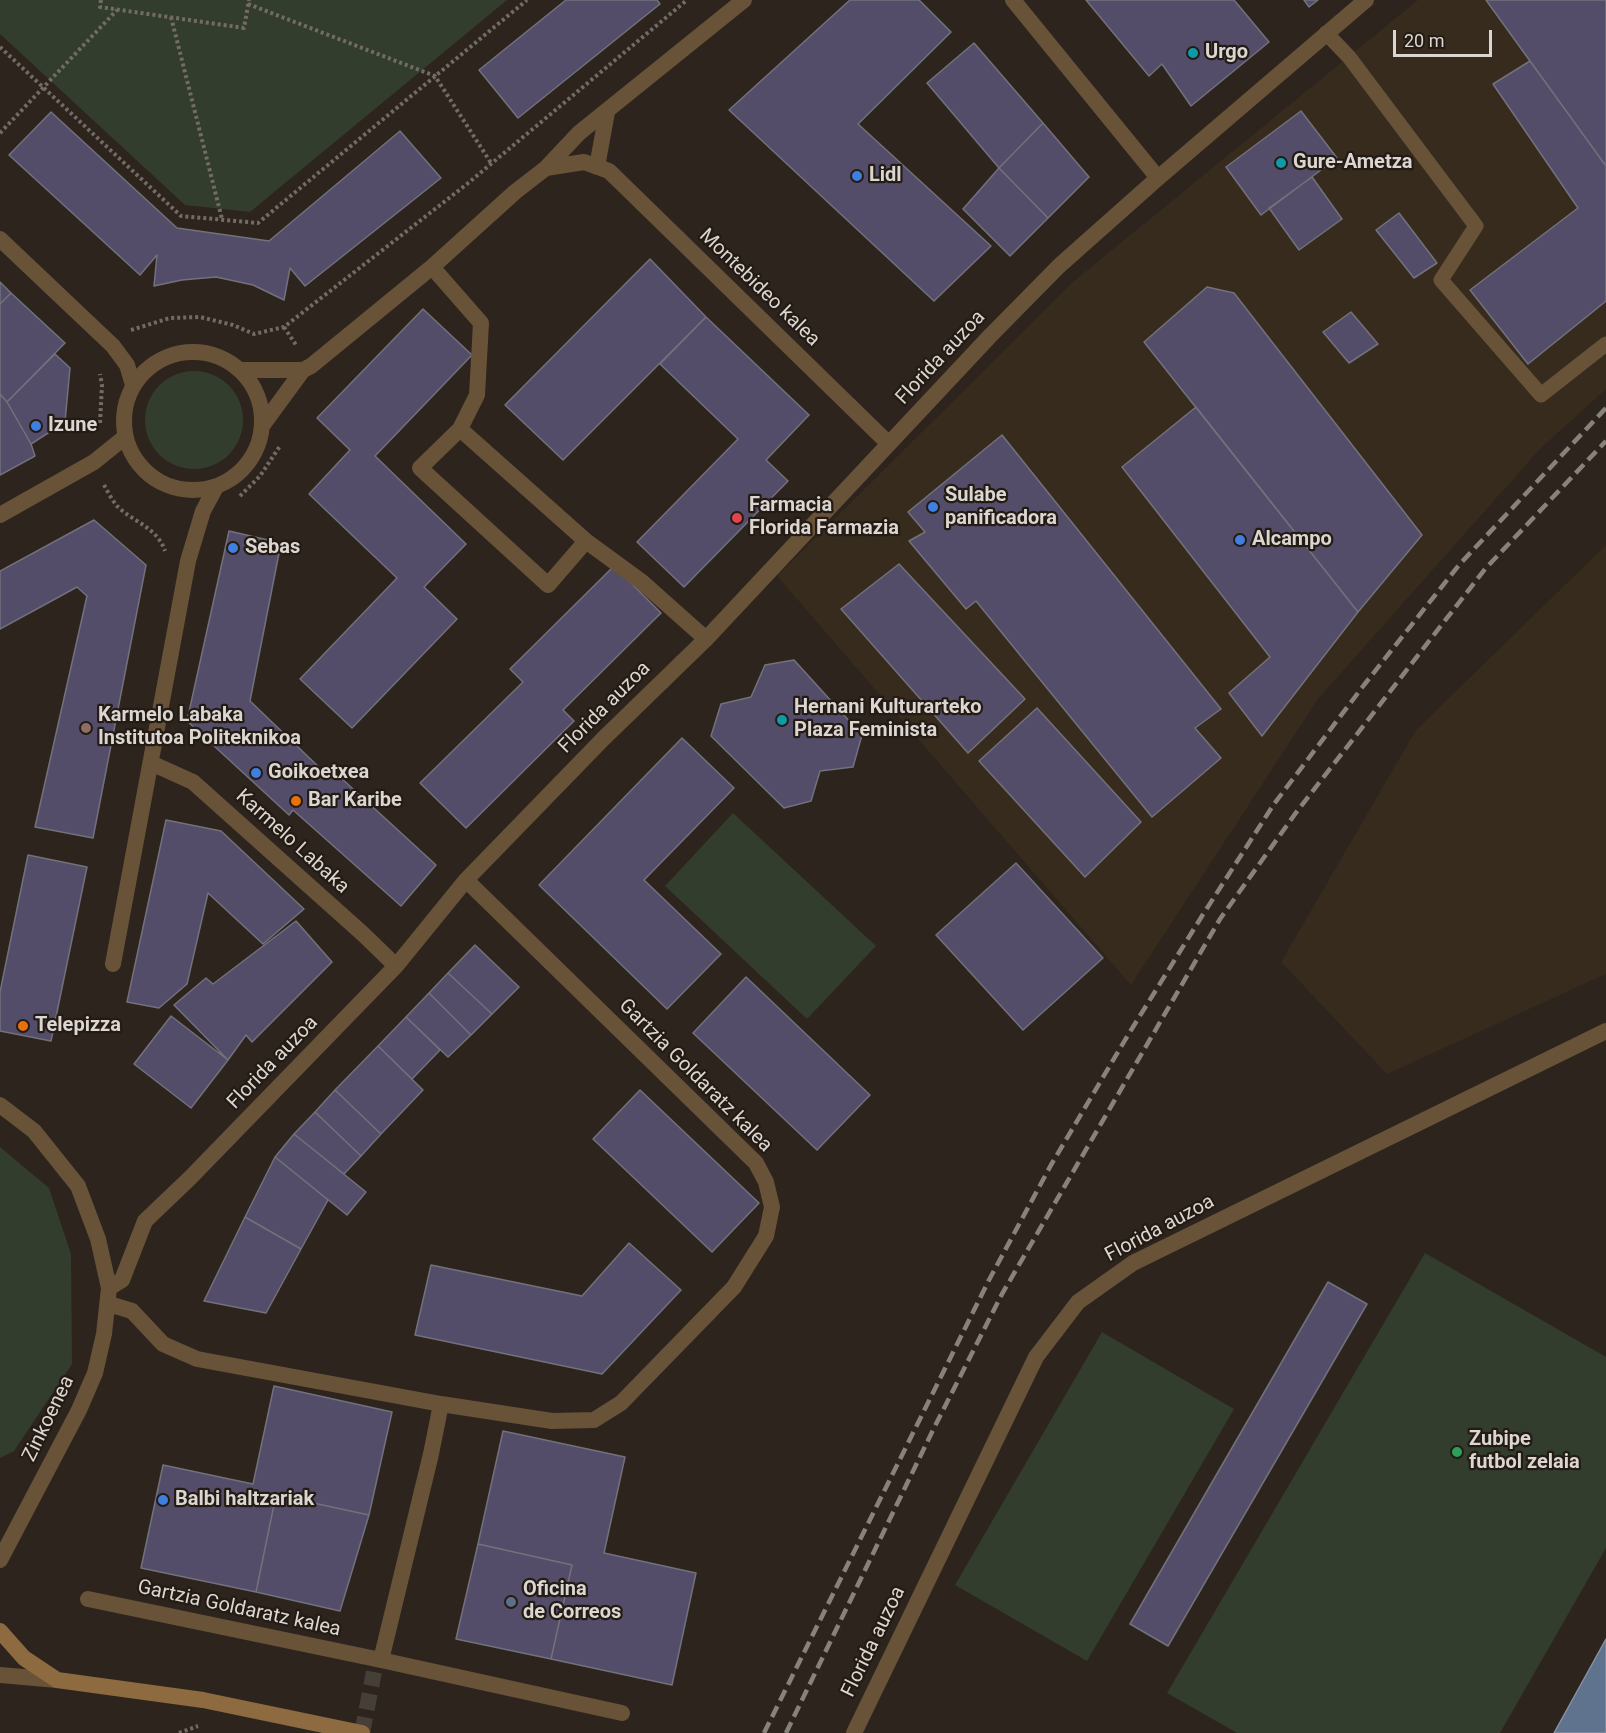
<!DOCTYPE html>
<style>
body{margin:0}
#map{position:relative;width:1606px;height:1733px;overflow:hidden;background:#2c241d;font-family:Roboto,sans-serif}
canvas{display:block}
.scale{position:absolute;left:1393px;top:30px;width:99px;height:27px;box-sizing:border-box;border:3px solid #dbd6d1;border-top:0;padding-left:8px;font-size:18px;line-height:21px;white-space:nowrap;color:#dbd6d1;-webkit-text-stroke:4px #231b14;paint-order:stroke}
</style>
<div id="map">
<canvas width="1606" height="1733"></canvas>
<div class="scale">20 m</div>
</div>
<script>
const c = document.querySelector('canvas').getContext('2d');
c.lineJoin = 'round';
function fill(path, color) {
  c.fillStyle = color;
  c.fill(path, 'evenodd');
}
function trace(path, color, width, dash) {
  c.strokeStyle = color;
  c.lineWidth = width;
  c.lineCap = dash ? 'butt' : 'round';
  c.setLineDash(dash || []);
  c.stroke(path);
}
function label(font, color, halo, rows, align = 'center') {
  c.font = font + ' Roboto,sans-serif';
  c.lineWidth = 4.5;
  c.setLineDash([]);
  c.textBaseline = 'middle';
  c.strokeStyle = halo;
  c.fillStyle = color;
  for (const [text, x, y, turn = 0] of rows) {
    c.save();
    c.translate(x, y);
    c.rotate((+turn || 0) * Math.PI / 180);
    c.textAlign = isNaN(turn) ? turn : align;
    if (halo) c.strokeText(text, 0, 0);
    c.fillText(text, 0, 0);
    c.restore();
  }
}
fill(new Path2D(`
 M1418 0H1606V389L1540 449 1318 699 1131 985 777 576 1074 281Z
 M1606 545V974L1387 1074 1281 962 1416 730Z`), '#372b1d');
fill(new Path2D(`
 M0 0H507L250 212 185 205 0 34Z
 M145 420a49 49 0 1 1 98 0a49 49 0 1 1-98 0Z
 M733 813 876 946 807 1019 665 886Z
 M0 1147 49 1188 71 1254 72 1364 14 1451 0 1458Z
 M1425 1253 1606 1357V1548L1500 1733H1237L1167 1693Z
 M1102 1332 1234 1409 1087 1661 955 1585Z`), '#323d2d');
const water = new Path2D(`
 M1606 1639V1733H1554Z`);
fill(water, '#60738e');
trace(water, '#8591a2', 1.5);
const building = new Path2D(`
 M566 0H657L660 4 518 118 479 70Z
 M850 0H919L951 32 858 124 991 246 934 301 729 110Z
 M1086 0H1234L1269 42 1191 106 1162 64 1149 76Z
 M1304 0H1318L1309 7Z
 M1486 0H1606V166L1530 61Z
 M974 43 1043 123 999 168 927 83Z
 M1530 61 1606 166V301L1528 364 1470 290 1578 208 1493 84Z
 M1301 111 1337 158 1261 215 1226 167Z
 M51 112 177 228 269 241 400 131 441 178 305 286 290 268 284 300 253 285 216 277 182 280 154 286 157 255 140 275 9 155Z
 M1043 123 1089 177 1048 218 999 168Z
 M999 168 1048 218 1010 256 963 209Z
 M1312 177 1342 219 1299 250 1269 208Z
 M1399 213 1437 263 1414 278 1376 230Z
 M650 259 706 317 563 460 505 405Z
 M0 282 11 293 0 304Z
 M1207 287 1234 293 1422 535 1358 612 1144 342Z
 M11 293 65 343 7 402 0 394V304Z
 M423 309 472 355 375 456 466 544 424 587 457 619 352 728 300 679 397 578 309 494 350 450 317 418Z
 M1351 312 1378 344 1349 363 1323 332Z
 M706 317 809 415 766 460 788 481 684 587 637 542 738 439 660 364Z
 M55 354 70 368 65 422 31 444 7 402Z
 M0 394 7 402 31 444 35 456 0 475Z
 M1196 407 1358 612 1262 736 1229 693 1270 657 1122 467Z
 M1002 435 1221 709 1195 728 1221 758 1152 817 976 601 966 609 909 541 925 532 908 512Z
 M94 520 146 565 93 838 35 827 87 596 77 587 0 629V571Z
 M229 531 281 543 250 701 323 771 328 766 436 865 401 906 293 810 289 815 187 721Z
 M899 564 1025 699 968 753 841 609Z
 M614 566 661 613 563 710 574 721 466 828 420 783 523 682 510 669Z
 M794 660 862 735 853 767 820 771 811 801 784 808 711 736 721 704 751 697 765 665Z
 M1037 708 1141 822 1085 877 979 761Z
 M682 738 734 788 644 880 721 954 667 1009 539 885Z
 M166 820 221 831 304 909 263 944 208 893 187 984 159 1008 127 1002Z
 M28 855 87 867 51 1041 0 1031V992Z
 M1016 863 1103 958 1023 1030 936 935Z
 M296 921 332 962 252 1042 246 1035 228 1060 174 1005 206 978 213 984Z
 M475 945 519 987 492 1014 448 973Z
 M448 973 492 1014 471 1035 429 993Z
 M746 977 870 1095 817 1150 693 1033Z
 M429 993 471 1035 448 1057 406 1017Z
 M171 1016 228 1060 191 1108 134 1064Z
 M406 1017 440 1050 412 1079 378 1046Z
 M378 1046 423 1090 381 1134 335 1090Z
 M335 1090 381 1134 361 1156 315 1112Z
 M640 1090 759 1203 712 1252 593 1139Z
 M315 1112 361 1156 344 1174 294 1134Z
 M294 1134 366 1192 347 1215 275 1157Z
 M275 1157 328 1200 301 1249 245 1217Z
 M245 1217 301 1249 266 1313 204 1301Z
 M629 1243 681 1290 602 1374 415 1335 431 1265 582 1296Z
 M1328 1282 1367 1304 1168 1646 1130 1624Z
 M274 1386 392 1412 369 1515 276 1495 256 1592 141 1568 163 1465 253 1484Z
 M503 1431 625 1457 604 1553 696 1573 672 1685 551 1659 572 1565 478 1544Z
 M276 1495 369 1515 340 1611 256 1592Z
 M478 1544 572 1565 551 1659 456 1639Z`);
fill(building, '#534d6a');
trace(building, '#73717c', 1.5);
trace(new Path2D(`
 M362 1733 374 1672`), '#463f38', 16, [16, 8]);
trace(new Path2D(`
 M101 0 100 7 244 28 249 0
 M248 4 435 76 491 163
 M171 17 222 219
 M0 47 181 216 258 223 527 0
 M0 133 117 10
 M284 327 296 345
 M131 330 170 318 200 317 233 325 254 334 284 327 467 184 687 0
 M100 423 102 385 100 374
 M104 485C108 492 112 500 117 506 133 522 157 527 165 551
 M240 496 260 476 280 446
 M179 1733 198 1726`), '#736c66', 4, [3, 3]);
trace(new Path2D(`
 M1326 33 1349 57 1476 226 1441 280 1541 395 1606 344`), '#685238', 15);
trace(new Path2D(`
 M1013 0 1158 178
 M597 167 607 112
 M546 168 584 162 609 171 889 444
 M0 239 113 346 127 365 133 385
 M432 267 481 323 477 395 460 429
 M124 421a69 69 0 1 1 138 0a69 69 0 1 1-138 0Z
 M240 370H303L311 366 432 267 515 192 546 168 579 133 744 0
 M262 426 303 370
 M0 515 94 462 125 437
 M586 541 548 585 420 468 460 429 586 541 642 582 706 639
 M151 763 193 782 363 934 396 966
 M113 964 188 561 203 511 216 487
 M0 1105 34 1131 78 1186 98 1239 109 1288 104 1334 95 1373 79 1410 0 1560
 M109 1288 122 1280 145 1221 190 1178 396 966 466 880 603 739 706 639 990 336 1059 266 1158 178 1366 0
 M109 1304 132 1311 163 1344 197 1359 441 1404 552 1421 594 1420 621 1403 734 1287 766 1236 772 1207 766 1182 756 1163 466 880
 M88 1599 381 1660 622 1713
 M381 1660 431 1454 441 1404
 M0 1675 57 1680
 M854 1733 1036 1357 1078 1302 1133 1263 1606 1031`), '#685238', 16);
trace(new Path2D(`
 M0 1631 24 1658 57 1680 203 1700 362 1733`), '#8d6a40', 16);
trace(new Path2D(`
 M764 1733 989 1280 1051 1165 1128 1035 1202 916 1274 804 1364 685 1459 565 1606 408
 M786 1733 933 1430 1002 1294 1220 919 1295 814 1485 569 1606 441`), '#88827c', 4.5, [12, 6]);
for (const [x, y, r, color] of [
 [1193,53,6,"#0f9aa8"],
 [1281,163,6,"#0f9aa8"],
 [857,176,6,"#3f7fe0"],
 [36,426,6,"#3f7fe0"],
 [933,507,6,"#3f7fe0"],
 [737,518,6,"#e0444e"],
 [1240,540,6,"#3f7fe0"],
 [233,548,6,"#3f7fe0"],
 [782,720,6,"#0f9aa8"],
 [86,728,6,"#8d6e63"],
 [256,773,6,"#3f7fe0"],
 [296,801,6,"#e8710a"],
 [23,1026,6,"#e8710a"],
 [1457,1452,6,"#2e9e5b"],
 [163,1500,6,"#3f7fe0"],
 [511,1602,6,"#5c6f8a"]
]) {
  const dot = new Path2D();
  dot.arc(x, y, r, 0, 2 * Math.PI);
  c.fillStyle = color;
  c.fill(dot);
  trace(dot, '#231b14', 2);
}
label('bold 20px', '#dbd6d1', '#231b14', [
 ["Urgo",1205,53],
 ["Gure-Ametza",1293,163],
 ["Lidl",869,176],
 ["Izune",48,426],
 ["Sulabe",945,496],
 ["panificadora",945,519],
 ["Farmacia",749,506],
 ["Florida Farmazia",749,529],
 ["Alcampo",1252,540],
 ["Sebas",245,548],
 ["Hernani Kulturarteko",794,708],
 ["Plaza Feminista",794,731],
 ["Karmelo Labaka",98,716],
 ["Institutoa Politeknikoa",98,739],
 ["Goikoetxea",268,773],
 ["Bar Karibe",308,801],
 ["Telepizza",35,1026],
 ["Zubipe",1469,1440],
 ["futbol zelaia",1469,1463],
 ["Balbi haltzariak",175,1500],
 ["Oficina",523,1590],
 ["de Correos",523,1613]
], 'left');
label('20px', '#dbd6d1', '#231b14', [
 ["Montebideo kalea",759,288,44],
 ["Florida auzoa",941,358,-47],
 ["Florida auzoa",605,708,-45],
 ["Karmelo Labaka",292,842,42],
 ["Florida auzoa",273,1063,-46],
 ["Gartzia Goldaratz kalea",695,1076,45],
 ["Florida auzoa",1160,1229,-28],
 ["Zinkoenea",49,1419,-64],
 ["Gartzia Goldaratz kalea",239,1609,12],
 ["Florida auzoa",874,1642,-64]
]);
</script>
